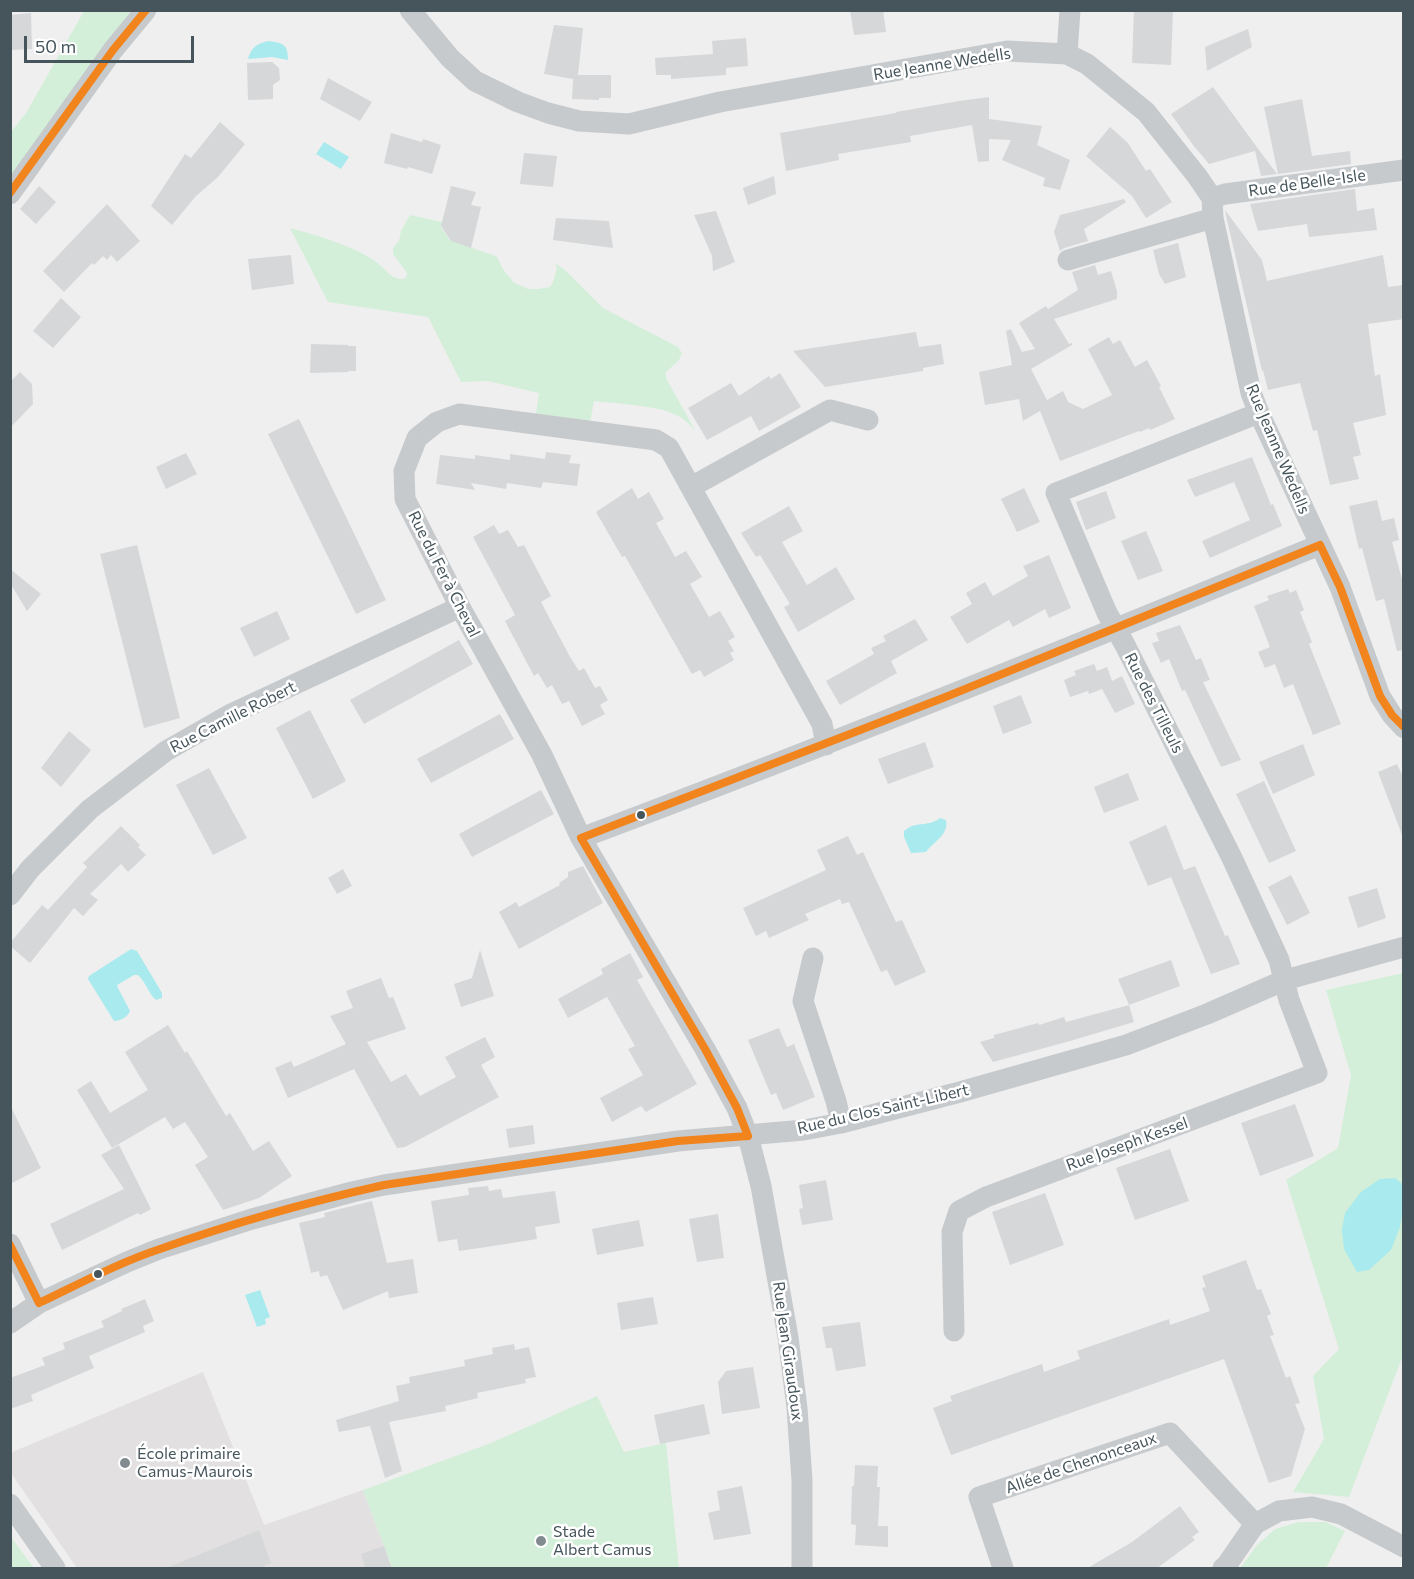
<!DOCTYPE html>
<meta charset="utf-8">
<style>
body{margin:0}
#map{position:relative;width:1414px;height:1579px;overflow:hidden;background:#f0efef;font-family:Commissioner,sans-serif}
canvas{display:block}
.frame{position:absolute;inset:0;border:12px solid #46555c;pointer-events:none}
.scale{position:absolute;left:24px;top:36px;width:170px;height:27px;box-sizing:border-box;border:3px solid #46555c;border-top:0;padding-left:8px;font-size:18px;line-height:21px;white-space:nowrap;color:#46555c;-webkit-text-stroke:4px #fff;paint-order:stroke}
</style>
<div id="map">
<canvas width="1414" height="1579"></canvas>
<div class="frame"></div>
<div class="scale">50 m</div>
</div>
<script>
const c = document.querySelector('canvas').getContext('2d');
c.lineJoin = 'round';
function fill(path, color) {
  c.fillStyle = color;
  c.fill(path, 'evenodd');
}
function trace(path, color, width, dash) {
  c.strokeStyle = color;
  c.lineWidth = width;
  c.lineCap = dash ? 'butt' : 'round';
  c.setLineDash(dash || []);
  c.stroke(path);
}
function label(font, color, halo, rows, align = 'center') {
  c.font = font + ' Commissioner,sans-serif';
  c.lineWidth = 5;
  c.setLineDash([]);
  c.textBaseline = 'middle';
  c.strokeStyle = halo;
  c.fillStyle = color;
  for (const [text, x, y, turn = 0] of rows) {
    c.save();
    c.translate(x, y);
    c.rotate((+turn || 0) * Math.PI / 180);
    c.textAlign = isNaN(turn) ? turn : align;
    if (halo) c.strokeText(text, 0, 0);
    c.fillText(text, 0, 0);
    c.restore();
  }
}
fill(new Path2D(`
 M203 1372 264 1525 363 1490 392 1568H77L11 1473 10 1453Z`), '#e2e0e1');
fill(new Path2D(`
 M84 11H132L11 179V132L26 113Z
 M410 215 442 222 441 227 449 239 454 242 496 256C500 261 501 267 505 272 508 276 511 277 513 282L528 289H538L550 287 553 282 557 268 555 263 565 270 603 308 678 347 682 353 679 360 665 373 667 380 695 430C690 425 685 420 680 417 660 405 618 404 594 401L590 423 536 414 539 393 488 381 461 382 428 317 328 302 290 228C319 236 349 244 375 261 385 268 393 283 406 278L407 273 393 254V248L399 241 401 231Z
 M1403 973V1355L1349 1497 1293 1492 1324 1439 1313 1376 1339 1349 1286 1180 1338 1148 1351 1075 1326 990Z
 M597 1396 624 1452 666 1443 679 1568H392L363 1490 491 1443Z
 M1299 1522H1325L1345 1531 1326 1568H1240L1257 1545 1275 1529Z
 M10 1537H11L34 1568H11Z`), '#d3efd9');
fill(new Path2D(`
 M269 41C284 43 288 45 288 60L272 57 248 59C251 47 258 43 269 41Z
 M324 142 349 157 341 169 316 154Z
 M940 818 946 820C949 835 934 841 926 852L911 853 904 837V831C917 820 927 828 940 818Z
 M131 949 137 951 162 993V998L156 1000C148 993 146 982 138 975H134L117 985 118 988 130 1011C128 1017 120 1021 114 1021L88 979 89 976Z
 M1395 1178 1403 1185V1208L1400 1227 1391 1250 1369 1270 1357 1272 1344 1249 1342 1229 1345 1213 1361 1192 1380 1179Z
 M260 1290 270 1317 265 1319 266 1324 257 1327 245 1295Z`), '#a8eaed');
fill(new Path2D(`
 M850 10H883L886 32 854 35Z
 M1134 10H1173L1171 65 1132 63Z
 M31 13 32 49 10 50V15Z
 M554 25 583 28 578 75H611V98H599V100L572 99 573 79 544 74Z
 M1248 29 1252 47 1207 71 1205 47Z
 M746 38 748 66 726 68V75L671 79V75H656L655 58 713 54 712 41Z
 M272 62 279 68 280 80 273 85V99L248 100 247 63Z
 M328 78 372 102 360 121 320 99Z
 M1213 87 1259 150 1277 174 1261 176 1255 151 1209 164 1193 145 1171 114Z
 M989 97V119L1042 126 1037 145 1070 160 1060 190 1043 186 1045 178 1002 160 1011 140 989 139V161L978 162 972 125 910 136 911 142 838 154 839 160 786 171 780 133 896 113V112L959 101Z
 M1302 99 1312 156 1350 151 1351 164 1278 174 1264 107Z
 M220 122 245 144 218 177 196 196 172 225 151 206 185 154 191 158Z
 M1110 127 1128 143 1146 171 1150 169 1172 202 1146 218 1132 196 1086 156Z
 M391 133 422 142 423 139 441 145 432 174 408 167 407 169 384 163Z
 M524 153 557 156 553 187 520 184Z
 M774 176 776 194 748 205 743 188Z
 M39 186 56 202 36 224 20 209Z
 M451 186 476 192 471 205 481 207 471 248 451 241 441 226Z
 M1355 189 1357 211 1374 208 1377 230 1309 237 1307 224 1258 231 1250 204Z
 M1124 199 1126 202 1084 229 1088 241 1064 248 1060 251 1054 232 1060 215Z
 M107 204 140 241 117 262 111 255 107 260 103 256 94 265 92 263 64 292 43 271Z
 M1225 210 1262 260 1267 281 1383 255 1388 287 1403 285 1404 287V319L1368 324 1375 376 1380 374 1386 415 1353 423 1361 455 1353 457 1359 479 1330 485 1317 430 1313 431 1300 383 1268 390 1263 370 1262 371 1227 220Z
 M716 211 735 262 713 271 712 256 694 215Z
 M556 218 609 221 613 248 553 240Z
 M1178 243 1186 277 1165 284 1159 274 1153 250Z
 M291 255 294 284 252 290 248 259Z
 M1095 265 1098 275 1111 271 1117 291V299L1054 319 1069 344 1072 343V345L1031 369 1047 400 1063 391 1068 402 1083 409 1112 395 1088 349 1109 337 1113 344 1120 340 1135 367 1147 360 1161 386 1159 387 1175 419 1164 424 1150 430 1149 428 1140 432 1139 431 1060 461 1040 411 1023 421 1019 399 985 405 979 372 1012 365 1006 331 1011 329 1022 352 1035 349 1019 323 1046 306 1048 309 1078 290 1072 272Z
 M61 298 81 317 53 348 33 331Z
 M916 332 919 347 941 344 944 364 923 368V371L825 387 793 351Z
 M311 344 348 345V346H356V371H348V372L310 373Z
 M20 372 32 384 33 404 10 428 11 381Z
 M780 373 801 407 759 431 751 416 707 440 688 408 731 383 739 396 769 376 771 379Z
 M299 419 386 600 356 614 268 434Z
 M546 452 571 455 569 463 580 464 577 486 543 482 541 488 507 483 506 489 471 483 475 490 436 484 440 455 475 459V455L510 460V454L545 459Z
 M186 453 197 474 166 489 156 467Z
 M1252 457 1271 505 1273 504 1282 526 1210 558 1202 541 1250 520 1234 482 1195 497 1187 480Z
 M632 488 638 499 649 492 664 519 656 523 675 557 686 551 702 577 690 584 709 617 720 611 735 637 728 641 734 651 730 653 734 660 704 677 700 670 692 674 625 556 622 557 596 512Z
 M1024 488 1040 522 1017 532 1001 499Z
 M1106 491 1116 518 1086 530 1076 502Z
 M1377 500 1382 521 1394 518 1399 540 1392 542 1404 587V650L1397 651 1384 599 1376 601 1362 548 1359 549 1349 506Z
 M789 506 803 531 782 542 807 585 836 567 855 599 798 632 784 607 790 604 760 555 756 557 741 533Z
 M494 525 499 534 508 530 518 547 524 545 551 596 541 602 570 657 579 671 584 668 595 688 600 686 608 700 600 705 605 714 582 726 569 701 562 704 552 685 547 688 538 673 534 676 505 621 515 615 473 537Z
 M1146 531 1163 571 1138 580 1121 541Z
 M137 545 180 718 144 728 100 554Z
 M1049 555 1071 608 1049 618 1045 609 1013 627 1009 620 967 644 950 617 972 604 966 593 985 582 993 596 1028 576 1023 566Z
 M10 569 41 594 27 611 10 583Z
 M1288 589 1290 593 1296 590 1304 610 1300 612 1312 642 1309 644 1341 724 1313 735 1293 684 1284 688 1275 664 1265 668 1258 652 1270 647 1254 606 1269 600 1267 596Z
 M277 611 290 639 254 657 240 628Z
 M915 619 928 640 891 661 897 673 840 705 826 681 874 654 871 648 886 641 883 636Z
 M1180 625 1196 660 1201 658 1210 680 1203 682 1241 760 1221 767 1185 690 1182 691 1169 659 1161 663 1152 643 1159 641 1156 633Z
 M459 640 473 664 364 724 350 700Z
 M1094 664 1097 671 1107 667 1112 681 1122 676 1135 704 1115 713 1102 689 1089 694 1088 691 1070 697 1064 680 1076 675 1074 671Z
 M1021 695 1032 723 1003 734 993 706Z
 M310 710 346 781 313 799 276 728Z
 M500 714 514 739 431 783 417 759Z
 M69 731 91 750 61 787 41 768Z
 M925 742 934 767 888 784 878 759Z
 M1303 744 1315 775 1273 794 1259 762Z
 M1397 764 1404 779V834L1402 835 1378 772Z
 M209 768 247 838 213 855 176 785Z
 M1128 773 1139 800 1104 813 1094 787Z
 M1264 781 1296 851 1269 863 1236 794Z
 M541 790 554 814 472 857 459 834Z
 M1166 825 1184 870 1195 866 1225 936 1228 935 1240 964 1211 974 1171 877 1148 886 1129 842Z
 M121 826 140 845 138 847 146 855 128 872 121 864 90 894 98 900 83 916 74 908 30 963 10 946V943L42 905 48 910 87 867 83 863Z
 M848 836 857 855 863 852 896 922 902 920 926 972 895 986 887 970 881 972 849 902 842 904 840 899 805 914 809 920 769 938 766 931 756 936 743 908 826 870 817 850Z
 M583 866 603 903 519 949 499 912 516 902 519 907 560 885 559 883 568 877V872Z
 M343 869 352 886 337 894 328 878Z
 M1291 875 1310 913 1287 925 1268 887Z
 M1377 888 1386 918 1358 928 1348 897Z
 M480 950 494 996 461 1007 454 984 472 978Z
 M630 953 643 977 637 980 697 1084 646 1112 641 1106 612 1122 600 1098 643 1075 628 1049 635 1046 607 997 568 1018 558 999 603 974 601 969Z
 M1171 960 1180 986 1129 1005 1118 979Z
 M381 978 389 998 393 997 406 1029 367 1042 391 1082 406 1074 420 1096 456 1077 445 1057 485 1037 495 1057 481 1065 499 1097 405 1147 397 1148 354 1069 288 1098 275 1068 291 1061 294 1067 346 1044 330 1016 353 1008 346 991Z
 M1129 1005 1134 1022 1070 1041 993 1062 980 1042 994 1038V1035L1038 1023 1039 1025 1064 1017 1066 1022Z
 M168 1025 185 1053 187 1051 226 1116 230 1113 253 1151 269 1141 292 1176 259 1198 223 1210 195 1165 208 1157 185 1122 173 1129 165 1117 112 1148 77 1090 91 1081 110 1113 148 1090 125 1052Z
 M779 1028 787 1047 794 1044 815 1097 783 1110 776 1093 771 1095 748 1040Z
 M1295 1104 1314 1156 1260 1176 1241 1123Z
 M10 1105 41 1168 10 1184Z
 M533 1125 535 1144 509 1148 506 1129Z
 M119 1145 151 1209 140 1215 138 1213 62 1250 50 1224 124 1189 101 1155Z
 M1170 1149 1189 1201 1135 1220 1116 1168Z
 M826 1180 833 1220 802 1225 799 1209 803 1208 799 1185Z
 M488 1186 489 1191 501 1189 503 1198 555 1191 560 1223 535 1227 537 1239 493 1246 459 1251 457 1239 438 1242 431 1201 469 1195 468 1188Z
 M1045 1193 1064 1245 1010 1265 992 1212Z
 M372 1201 387 1263 413 1259 418 1293 389 1298 388 1291 343 1310 327 1275 320 1277 319 1271 311 1273 299 1223 325 1217 324 1213Z
 M718 1214 724 1258 697 1262 689 1219Z
 M639 1220 644 1246 597 1255 592 1229Z
 M1246 1260 1257 1290 1261 1289 1271 1314 1267 1316 1274 1335 1270 1336 1286 1378 1290 1376 1300 1403 1295 1404 1305 1429 1291 1476 1269 1483 1224 1359 951 1455 933 1408 952 1401 950 1396 1042 1364 1044 1372 1080 1359 1077 1351 1169 1319 1170 1325 1210 1311 1202 1288 1206 1287 1202 1276Z
 M653 1297 658 1324 621 1330 617 1303Z
 M145 1299 154 1321 143 1326 145 1332 89 1356 94 1368 31 1395 33 1401 10 1409V1378L45 1365 42 1358 65 1349 63 1343 104 1327 101 1321 122 1311 121 1309Z
 M860 1322 866 1366 836 1371 832 1348H826L822 1327Z
 M514 1344 515 1350 529 1347 536 1377 525 1379 526 1383 477 1393 478 1398 445 1406 446 1411 389 1422 402 1471 385 1478 370 1426 339 1432 336 1420 399 1401 396 1386 410 1383 409 1377 465 1366 464 1360 493 1354 492 1348Z
 M753 1367 760 1408 722 1414 718 1382 726 1371Z
 M704 1404 710 1434 660 1444 654 1415Z
 M855 1465 878 1466 877 1487H880L878 1526H888V1547L855 1545 856 1525 851 1524 852 1486H854Z
 M742 1486 751 1534 714 1540 708 1513 720 1510 717 1491Z
 M1180 1506 1199 1532 1192 1537 1195 1540 1156 1569H1086L1132 1542Z
 M259 1530 271 1563 257 1569H164Z
 M384 1546 392 1569H366L361 1554Z`), '#d6d7d8');
trace(new Path2D(`
 M410 10 450 58 475 81 518 102 548 113 579 121 629 124 720 102 1007 51 1067 54 1087 64 1146 112 1197 176 1212 198 1213 218 1251 393 1259 413 1340 587 1380 696 1392 715 1404 728
 M1067 54 1070 10
 M10 194 113 50 146 10
 M1212 198 1225 194 1404 170
 M1068 260 1213 218
 M691 487 830 410 868 420
 M581 838C823 747 1063 651 1302 552L1320 545
 M10 895 30 869 90 809 166 751 229 715 460 607
 M813 958 803 1001 836 1101 841 1123
 M10 1244 39 1303
 M10 1323 39 1303 127 1262 159 1249 252 1219 352 1192 384 1185 678 1141 804 1130 841 1123 960 1092 1126 1045 1207 1014 1285 980 1404 947
 M954 1331 952 1232 959 1211 986 1197 1317 1073 1289 1000 1279 960 1232 858 1125 645 1107 613 1056 493 1259 413
 M10 1504 55 1568
 M802 1568V1480L797 1408 788 1337 761 1186 748 1136 737 1108 705 1049 581 838 542 755 460 607 405 499 404 471 417 438 437 422 459 414 656 440 669 448 822 724 826 745
 M1003 1568 979 1497 1170 1433 1255 1524
 M1223 1568 1226 1566 1255 1524 1279 1511 1312 1507 1341 1514 1404 1547`), '#c7cacc', 21);
trace(new Path2D(`
 M10 193 113 50 146 10
 M1320 545 1340 587 1380 696 1392 715 1404 727
 M581 838 943 698 1320 545
 M581 838 705 1049 737 1108 748 1136
 M10 1245 39 1303
 M39 1303C79 1284 118 1263 160 1249 233 1223 308 1202 384 1185L678 1141 748 1136`), '#f1841d', 8);
for (const [x, y, r, color] of [
 [641,815,5,"#46555c"],
 [98,1274,5,"#46555c"],
 [125,1463,6,"#828b8f"],
 [541,1541,6,"#828b8f"]
]) {
  const dot = new Path2D();
  dot.arc(x, y, r, 0, 2 * Math.PI);
  c.fillStyle = color;
  c.fill(dot);
  trace(dot, '#fff', 2);
}
label('16px', '#46555c', '#fff', [
 ["Rue Jeanne Wedells",942,64,-9],
 ["Rue de Belle-Isle",1307,183,-8],
 ["Rue Jeanne Wedells",1278,449,67],
 ["Rue du Fer à Cheval",444,574,63],
 ["Rue des Tilleuls",1154,703,63],
 ["Rue Camille Robert",233,717,-27],
 ["Rue du Clos Saint-Libert",883,1109,-13],
 ["Rue Joseph Kessel",1127,1144,-20],
 ["Rue Jean Giraudoux",788,1351,82],
 ["Allée de Chenonceaux",1081,1463,-19]
]);
label('16px', '#46555c', '#fff', [
 ["École primaire",137,1454],
 ["Camus-Maurois",137,1472],
 ["Stade",553,1532],
 ["Albert Camus",553,1550]
], 'left');
</script>
